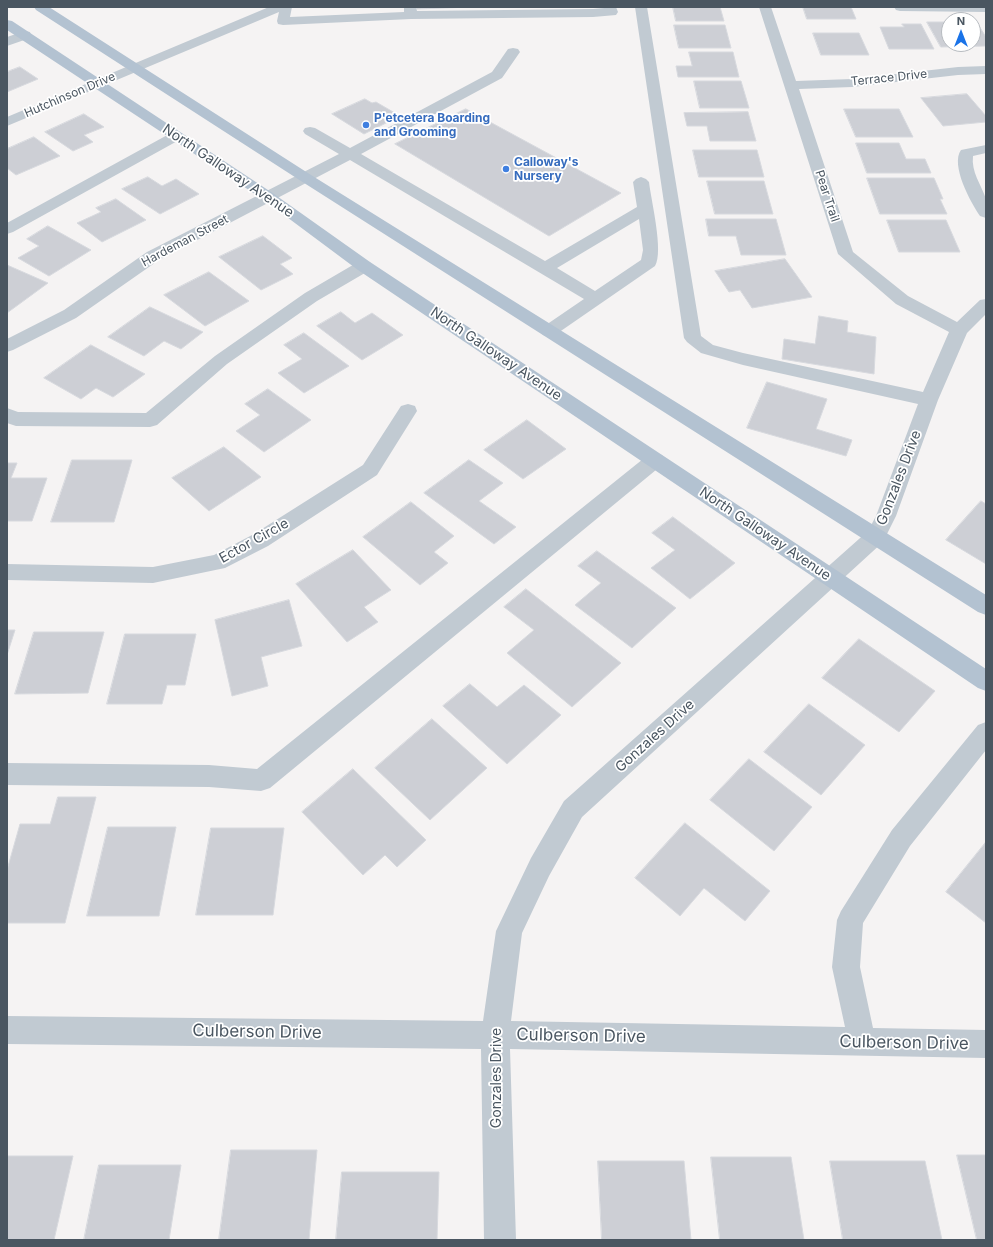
<!DOCTYPE html>
<style>
body{margin:0}
#map{position:relative;width:993px;height:1247px;overflow:hidden;background:#f5f3f3;font-family:Inter,sans-serif}
canvas{display:block}
.frame{position:absolute;inset:0;border:8px solid #4a5661;pointer-events:none}
.north{position:absolute;left:941px;top:12px;width:40px;height:40px;box-sizing:border-box;background:#fff;border:1px solid #b7bbc0;border-radius:50%;rotate:0deg;font-size:11px;font-weight:700;line-height:16px;text-align:center;color:#4a5661}
.north::after{content:'';display:block;margin:auto;width:14px;height:18px;background:#1a73e8;clip-path:polygon(50% 0,100% 100%,50% 72%,0 100%)}
</style>
<div id="map">
<canvas width="993" height="1247"></canvas>
<div class="frame"></div>
<div class="north">N</div>
</div>
<script>
const c = document.querySelector('canvas').getContext('2d');
c.lineJoin = 'round';
function fill(path, color) {
  c.fillStyle = color;
  c.fill(path, 'evenodd');
}
function trace(path, color, width, dash) {
  c.strokeStyle = color;
  c.lineWidth = width;
  c.lineCap = dash ? 'butt' : 'round';
  c.setLineDash(dash || []);
  c.stroke(path);
}
function label(font, color, halo, rows, align = 'center') {
  c.font = font + ' Inter,sans-serif';
  c.lineWidth = 3.5;
  c.setLineDash([]);
  c.textBaseline = 'middle';
  c.strokeStyle = halo;
  c.fillStyle = color;
  for (const [text, x, y, turn = 0] of rows) {
    c.save();
    c.translate(x, y);
    c.rotate((+turn || 0) * Math.PI / 180);
    c.textAlign = isNaN(turn) ? turn : align;
    if (halo) c.strokeText(text, 0, 0);
    c.fillText(text, 0, 0);
    c.restore();
  }
}
const building = new Path2D(`
 M417 7H471L417 9Z
 M673 7H720L724 21H676Z
 M803 7H851L856 19H807Z
 M927 22H949V44H973V26H979L986 37V46L941 47Z
 M902 24H921L934 49H889L880 27H904Z
 M674 25H725L731 48H679Z
 M813 33H859L869 55H821Z
 M689 52H733L739 77H678L676 66H692Z
 M20 67 38 79 7 92V72Z
 M694 81H741L749 108H700Z
 M967 94 986 116V122L943 126 921 98Z
 M365 99 372 103 376 102 400 116 364 134 332 114Z
 M466 109 621 193 549 236 395 144Z
 M844 109H899L913 137H856Z
 M748 112 756 141H710L707 126H687L684 113Z
 M84 114 104 127 84 135 93 142 73 151 45 132Z
 M34 137 60 156 16 175 7 168V149Z
 M856 143H899L906 159H925L931 173H867Z
 M693 150H757L764 177H699Z
 M148 177 162 186 176 179 199 194 160 214 122 189Z
 M867 178H934L943 199H940L947 214H880Z
 M707 181H764L773 214H715Z
 M116 199 146 220 102 242 77 223 101 212 96 208Z
 M706 219H776L786 255H741L736 236H709Z
 M887 220H946L960 252H899Z
 M48 226 91 250 49 276 18 258 39 246 27 239Z
 M263 236 292 258 280 264 293 274 261 290 219 257Z
 M785 259 812 297 752 308 740 290 729 292 715 271Z
 M7 265 48 283 7 313Z
 M209 272 249 301 205 326 164 295Z
 M150 307 203 332 181 349 164 341 144 356 108 337Z
 M341 312 355 323 372 313 403 335 362 360 317 326Z
 M819 316 848 321 847 332 876 337 874 374 782 359 784 339 815 344Z
 M304 333 349 366 304 393 278 373 302 359 284 345Z
 M91 345 145 374 113 397 96 388 81 399 44 378Z
 M767 382 827 399 816 429 852 440 846 456 747 428Z
 M268 389 311 420 264 452 236 431 260 415 245 404Z
 M527 420 566 449 523 479 484 450Z
 M224 447 261 477 209 511 172 478Z
 M72 460H132L114 522H51Z
 M469 460 503 483 479 501 516 527 494 544 424 493Z
 M7 463H17L11 478H47L32 521H7Z
 M981 501 986 504V564L946 540Z
 M411 502 454 536 434 552 448 563 420 585 363 537Z
 M673 517 735 563 690 599 651 568 675 550 652 533Z
 M353 550 391 590 364 607 378 622 347 642 296 584Z
 M597 551 676 608 632 648 575 605 601 583 578 566Z
 M526 589 621 663 572 707 507 653 534 630 504 607Z
 M289 600 302 646 261 657 268 686 232 696 215 620Z
 M7 630H15L7 655Z
 M34 632H104L88 693 15 694Z
 M125 634H196L185 685H167L162 704H107Z
 M859 639 935 691 899 732 822 678Z
 M470 684 497 707 524 685 561 715 507 764 443 706Z
 M809 704 865 745 821 795 764 752Z
 M432 719 487 768 430 820 375 768Z
 M749 759 812 807 774 851 710 800Z
 M353 769 426 840 397 867 385 855 363 875 302 812Z
 M58 797H96L65 923H7V870L20 824H50Z
 M685 823 770 891 745 921 704 888 680 916 635 878Z
 M108 827H176L159 916H87Z
 M211 828H284L273 915H196Z
 M986 842V923L946 892Z
 M231 1150H317L309 1240H219Z
 M957 1155H986V1240H977Z
 M7 1156H73L54 1240H7Z
 M711 1157H791L804 1240H720Z
 M598 1161H684L691 1240H602Z
 M830 1161H925L942 1240H843Z
 M99 1165H181L169 1240H84Z
 M342 1172H439L437 1240H336Z`);
fill(building, '#cdcfd5');
trace(building, '#d7d9de', 1);
fill(new Path2D(`
 M269 7H292L290 17 404 12V7H416L417 11 593 9 616 7 618 12 616 15 593 17 411 19 283 25 278 24 277 21 279 12 7 126V117Z
 M635 7H647L701 336 713 345 743 353 923 392 949 332 896 304 838 254 759 7H771L796 81 852 79 958 67 986 66V74L958 75 852 87 799 89 853 252 908 296 957 322 980 300 986 299V314L967 333 938 400 896 516 883 542 582 817 549 876 522 933 511 1021 845 1027 832 967 837 920 841 911 892 830 978 725 986 722V750L910 846 863 923 860 967 873 1028 986 1030V1058L510 1049 516 1240H484L481 1049 7 1044V1016L483 1021 496 931 531 858 564 801 868 531 876 516 918 404 743 365 701 353 687 342 684 338Z
 M894 7H986V12L900 11 896 10Z
 M25 31 30 32 31 35 30 38 7 46V37Z
 M513 48 518 49 520 52 502 78 361 154 545 261 637 207 633 182 636 179 641 177 646 179 649 182C651 200 664 252 655 266L555 335 549 337 543 335 540 331 543 327 584 299 350 160 159 260 76 318 13 350 7 352V339L64 310 147 252 339 154 305 134 303 131 305 128 310 127 315 128 350 148 492 72 508 49ZM639 219 643 250 641 260 595 291 557 268Z
 M176 132 181 133 183 136 181 139 13 232 7 234V223L171 133Z
 M986 145V153L973 156C971 172 981 184 986 199 987 204 986 212 986 218L980 216C971 203 950 165 961 150Z
 M364 261 370 262 372 266 370 270 317 301 227 364 157 425 150 427 16 426 7 423V408L18 412 146 413 215 356 305 293 358 262Z
 M408 404 415 406 417 411 377 475 268 546 225 568 153 583 7 580V564L153 567 214 555 254 534 363 465 401 406Z
 M655 453 662 455 665 460 662 465 270 788 261 791 209 787 7 785V763L209 765 257 769 648 455Z`), '#c1cad2');
fill(new Path2D(`
 M34 7H49L311 175 986 595V615L978 612 301 181 36 10Z
 M7 20 12 21 274 194 370 262 986 669V691L978 688 358 270 264 200 7 30Z`), '#b3c2d1');
for (const [x, y, r, color] of [
 [366,125,4,"#3f7fe0"],
 [506,169,4,"#3f7fe0"]
]) {
  const dot = new Path2D();
  dot.arc(x, y, r, 0, 2 * Math.PI);
  c.fillStyle = color;
  c.fill(dot);
  trace(dot, '#fff', 1.5);
}
label('12px', '#4a5661', '#fff', [
 ["Terrace Drive",889,78,-6],
 ["Hutchinson Drive",70,95,-23],
 ["Pear Trail",827,196,72],
 ["Hardeman Street",185,241,-28]
]);
label('bold 12px', '#366cbe', '#fff', [
 ["P'etcetera Boarding",374,118],
 ["and Grooming",374,132],
 ["Calloway's",514,162],
 ["Nursery",514,176]
], 'left');
label('14px', '#4a5661', '#fff', [
 ["North Galloway Avenue",228,171,34],
 ["North Galloway Avenue",496,354,34],
 ["Gonzales Drive",899,478,-69],
 ["North Galloway Avenue",765,534,34],
 ["Ector Circle",254,541,-29],
 ["Gonzales Drive",655,736,-42],
 ["Gonzales Drive",497,1078,-90]
]);
label('17px', '#4a5661', '#fff', [
 ["Culberson Drive",257,1032,1],
 ["Culberson Drive",581,1036,1],
 ["Culberson Drive",904,1043,1]
]);
</script>
